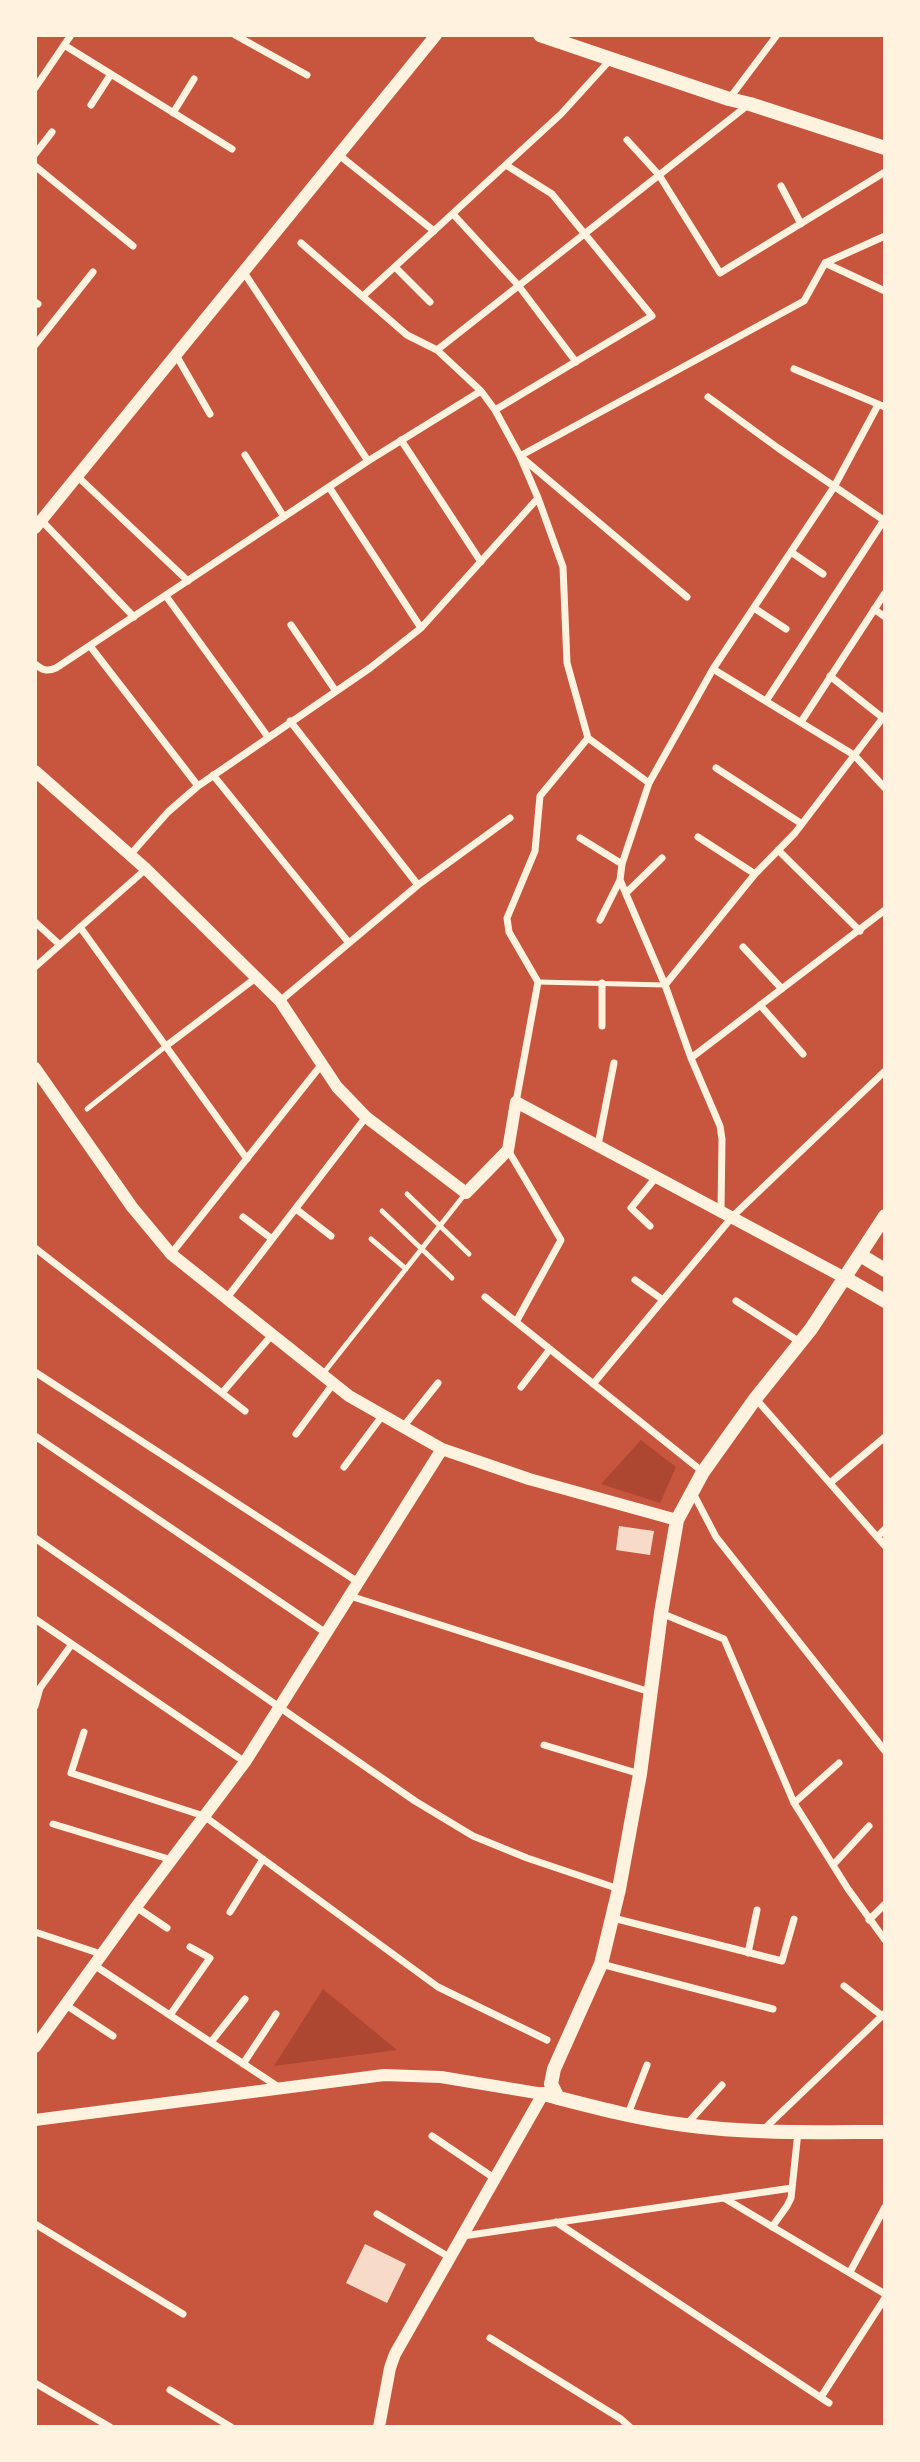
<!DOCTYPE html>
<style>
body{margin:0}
#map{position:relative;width:920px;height:2462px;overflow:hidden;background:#c8553d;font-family:Rubik,sans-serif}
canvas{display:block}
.frame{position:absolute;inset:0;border:37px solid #fff3e0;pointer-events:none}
</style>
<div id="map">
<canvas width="920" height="2462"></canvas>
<div class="frame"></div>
</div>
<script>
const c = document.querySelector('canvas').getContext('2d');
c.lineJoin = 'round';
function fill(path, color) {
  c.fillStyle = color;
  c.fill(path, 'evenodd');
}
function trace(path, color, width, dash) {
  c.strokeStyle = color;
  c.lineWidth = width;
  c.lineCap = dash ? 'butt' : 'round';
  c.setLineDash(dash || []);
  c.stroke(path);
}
fill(new Path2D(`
 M641 1440 676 1467 660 1503 601 1484Z
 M323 1989 397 2050 274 2066Z`), '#ae4732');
fill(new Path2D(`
 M619 1526 654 1531 650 1555 616 1550Z
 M365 2244 406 2264 387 2303 346 2283Z`), '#f7dbc8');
trace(new Path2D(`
 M538 982 665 985
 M87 1109 166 1046
 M407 1194 469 1254
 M382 1211 452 1278
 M371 1239 406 1269
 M322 1375 465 1194`), '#fff3e0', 5);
trace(new Path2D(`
 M235 35 307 75
 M64 45 232 149
 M35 88 71 35
 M729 99 777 35
 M91 105 111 74
 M173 113 194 79
 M627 140 659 175 720 273 885 172
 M35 154 52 132
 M339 155 434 231
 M35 166 133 246
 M781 186 801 224
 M453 214 518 285 576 362
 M301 243 407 335 437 350 481 391 495 410 520 456 538 498 563 567 567 663 588 738 540 796 535 851 507 918 509 932 538 982 516 1102
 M825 263 885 291
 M395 267 430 302
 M243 271 368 461
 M363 296 561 114 611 59
 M35 302 38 304
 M35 345 93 272
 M437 350 748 105
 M176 355 210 414
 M794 369 885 407
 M708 397 778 448 885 521
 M495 410 652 316 552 194 506 165
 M401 440 481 562
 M245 455 284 517
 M77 476 188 581
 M329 487 421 628
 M41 520 134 617
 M791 552 823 574
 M166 596 268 737
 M687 597 520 456 804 301 825 263 885 236
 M754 608 786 629
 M874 609 885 617
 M291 625 335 690
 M90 646 198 786
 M35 664C42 670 47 672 56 668L368 461 481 391
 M713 669 854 755 885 788
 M830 676 883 718
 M766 701 884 520
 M290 721 418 885
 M801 722 885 593
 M588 738 649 783
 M716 768 802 824
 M213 775 349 943
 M698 837 755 874
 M580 838 622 864
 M778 850 860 931
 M130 855 168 812 198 786 370 668 421 628 538 498
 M626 893 662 858
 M600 920 620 880
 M35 922 60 945
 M80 927 247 1159
 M743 947 782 989
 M35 967 146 869
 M602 983V1026
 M665 985 755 874 795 833 885 715
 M280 1001 418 885 510 818
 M760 1005 803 1054
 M166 1046 257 977
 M691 1058 885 910
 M598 1145 614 1063
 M508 1150 561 1240 516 1322
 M296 1209 331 1236
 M721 1210 722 1139 720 1126 691 1058 665 985 620 880 622 864 649 783 713 669 834 487 878 405
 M243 1217 272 1239
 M650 1226 631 1208 657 1176
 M35 1248 245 1411
 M171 1254 322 1064
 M635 1280 663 1300
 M485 1297 703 1472
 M226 1299 366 1117
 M736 1301 800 1342
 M35 1372 358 1582
 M593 1384 733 1216 885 1071
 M521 1387 550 1349
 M222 1393 271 1336
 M756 1399 885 1546
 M403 1427 438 1383
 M296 1434 333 1384
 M35 1436 326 1633
 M344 1467 382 1416
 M830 1483 885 1437
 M692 1491 716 1537 885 1751
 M877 1537 885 1529
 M35 1538 415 1801 473 1836 527 1858 619 1889
 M350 1596 650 1692
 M661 1613 724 1639 794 1803 848 1889 885 1940
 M35 1619 245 1762
 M35 1706 40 1688 72 1644
 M84 1732 71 1773 204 1816 438 1987 547 2040
 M544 1745 640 1774
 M794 1803 839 1763
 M53 1824 172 1860
 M833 1865 869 1826
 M136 1907 167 1928
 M230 1912 263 1859
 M613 1918 782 1961 794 1919
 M869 1920 885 1904
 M35 1932 101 1954
 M748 1953 757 1910
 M601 1964 773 2009
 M94 1965 280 2088
 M844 1986 881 2015
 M66 2005 113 2036
 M170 2015 210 1958 190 1947
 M211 2042 245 1999
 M243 2064 276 2014
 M628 2114 647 2065
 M686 2125 722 2085
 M763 2130 885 2013
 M432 2136 494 2178
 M724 2198 885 2294
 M377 2214 449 2257
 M556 2222 829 2403
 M35 2224 183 2314
 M772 2227 787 2206 791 2198 798 2132
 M463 2236 792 2188
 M850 2272 885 2207
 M490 2338 621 2419 630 2427
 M35 2383 110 2427
 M170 2390 231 2427
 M821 2397 885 2298`), '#fff3e0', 7);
trace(new Path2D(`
 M35 528 436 35
 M35 771 146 869 280 1001 337 1087 366 1117 466 1193 508 1150 516 1102 845 1278
 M35 1068 132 1207 171 1254 349 1396 442 1449 529 1479 677 1520
 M35 2047 136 1907 245 1762 442 1449
 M35 2120 384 2075 441 2077 543 2094 395 2354 390 2368 379 2427`), '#fff3e0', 12);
trace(new Path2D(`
 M540 35 729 99 750 104 885 148
 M860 1255 885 1270
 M845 1278 885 1301
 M543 2094C590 2106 637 2119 685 2125 751 2134 819 2132 885 2132
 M558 2098 551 2084 554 2069 601 1964 619 1889 640 1774 661 1613 677 1520 703 1472 755 1399 811 1329 885 1216`), '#fff3e0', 14);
</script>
